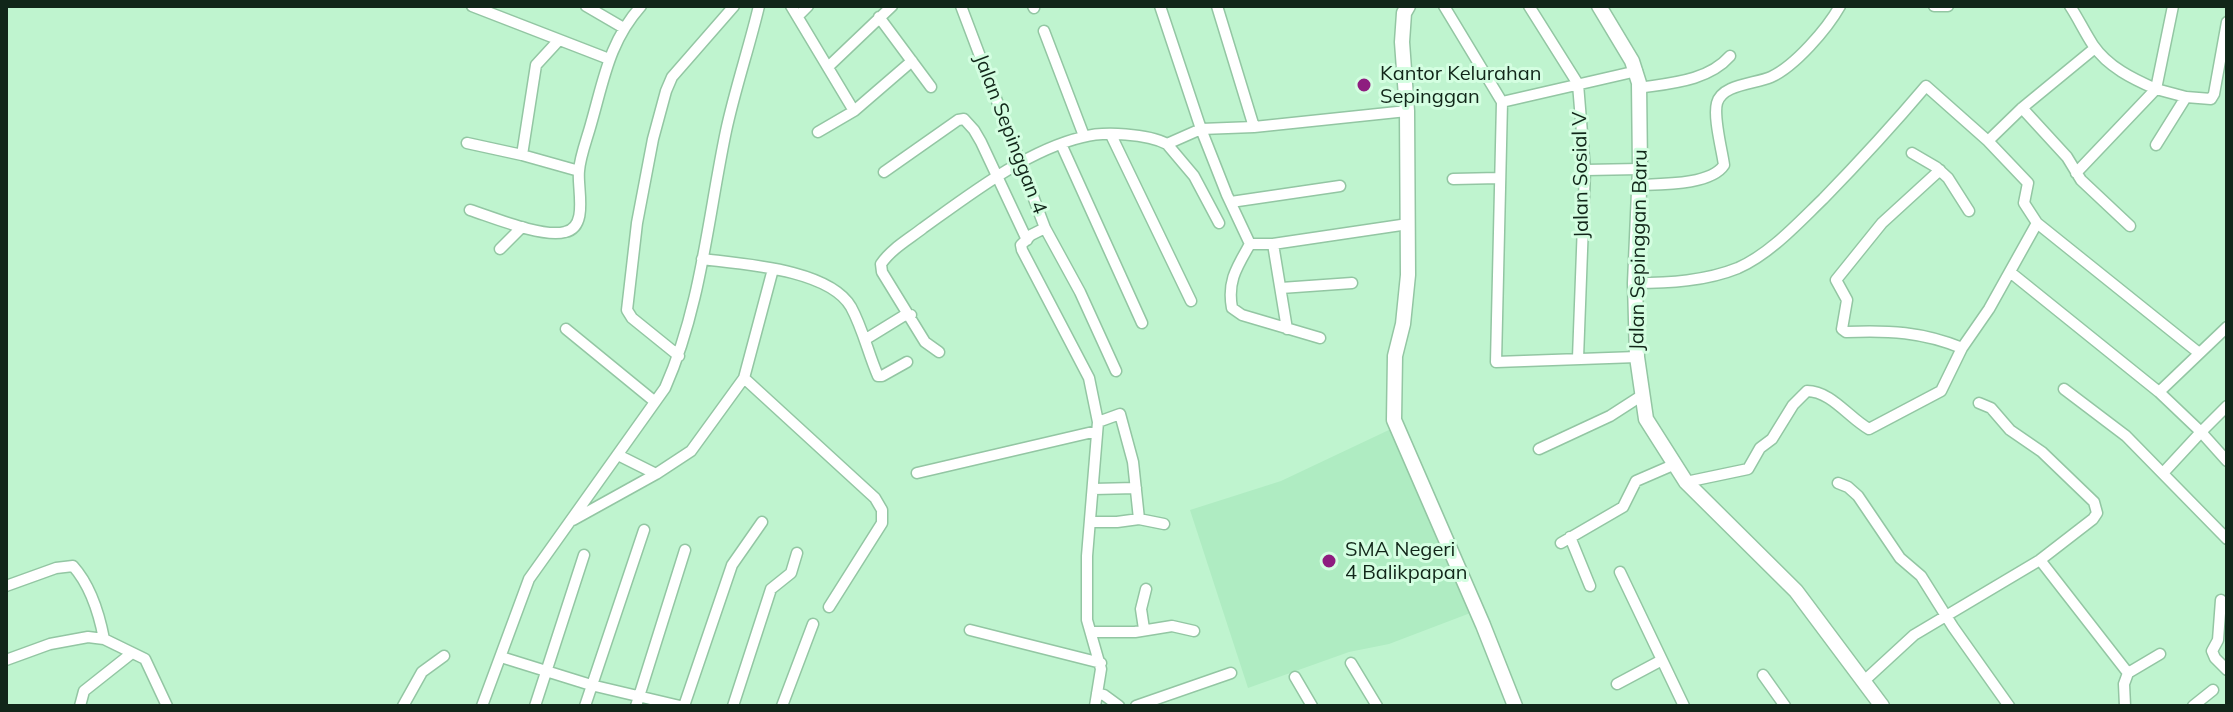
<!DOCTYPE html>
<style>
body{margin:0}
#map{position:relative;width:2233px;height:712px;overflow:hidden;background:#bff4cf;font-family:Mulish,sans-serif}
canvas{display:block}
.frame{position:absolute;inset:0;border:8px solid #112619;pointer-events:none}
</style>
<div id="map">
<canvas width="2233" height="712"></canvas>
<div class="frame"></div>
</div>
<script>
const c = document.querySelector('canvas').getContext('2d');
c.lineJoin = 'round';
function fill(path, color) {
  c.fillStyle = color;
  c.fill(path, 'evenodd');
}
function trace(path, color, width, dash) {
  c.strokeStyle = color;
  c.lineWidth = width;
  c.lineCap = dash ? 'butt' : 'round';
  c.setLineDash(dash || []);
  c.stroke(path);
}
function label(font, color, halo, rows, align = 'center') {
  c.font = font + ' Mulish,sans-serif';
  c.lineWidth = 6;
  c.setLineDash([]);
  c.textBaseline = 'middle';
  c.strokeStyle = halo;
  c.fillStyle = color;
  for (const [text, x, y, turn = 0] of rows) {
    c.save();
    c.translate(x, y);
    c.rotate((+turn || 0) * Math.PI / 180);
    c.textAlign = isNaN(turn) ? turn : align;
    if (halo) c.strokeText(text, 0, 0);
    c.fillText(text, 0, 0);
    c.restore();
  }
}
fill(new Path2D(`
 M1391 429 1473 612 1389 644 1349 652 1248 688 1190 510 1281 481Z`), '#afecc2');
const street = new Path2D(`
 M472 6 609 59
 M586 6 622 27
 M791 6 854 111
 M961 6 1045 228 1080 292 1116 371
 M1033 6 1034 8
 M1160 6 1201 129 1254 127 1407 111
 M1217 6 1254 127
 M1444 6 1502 102 1496 362 1637 357
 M1529 6 1578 84 1585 170 1578 358
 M1934 6H1948
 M2070 6C2078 18 2085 33 2093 45 2108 67 2133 79 2156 89L2173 6
 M799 15 808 6
 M879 17 931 87
 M1044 31 1084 136
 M828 67 892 6
 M1639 88C1671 83 1708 81 1730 56
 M1502 102 1637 71
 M2022 108 2067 157 2081 180 2130 226
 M818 132 854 111 912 61
 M1111 135 1191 301
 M1988 141 2022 108 2095 48
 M467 143 522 155 579 171
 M1061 144 1142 323
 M1167 144 1194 176 1219 223
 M2156 145 2186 97
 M1912 153 1936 167 1948 178 1969 211
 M522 155 536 65 559 40
 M1585 170 1640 169
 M1940 170 1882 223 1836 280 1847 300 1842 329 1846 332C1888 330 1923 332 1962 348
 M884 172 958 120 964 119 974 130 981 142 1027 240
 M2076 173 2156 89 2186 97 2211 99 2214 94 2227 22
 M1453 179 1499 178
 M1639 185C1662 184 1711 185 1724 165 1722 150 1713 117 1717 103 1722 84 1755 84 1771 77 1795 66 1827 29 1840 6
 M1231 202 1340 186
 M470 210C492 217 542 238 565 232 589 227 577 188 579 171 580 156 587 139 591 124 604 79 609 42 641 6
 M2037 223 2199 353
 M1045 228 1031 235 1021 245 1022 250 1089 378 1098 422 1087 556V620L1101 669 1095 706
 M1250 244H1273L1408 224
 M1273 244 1287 329
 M500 249 522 227
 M702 259C742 264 829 269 851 307 863 329 868 353 878 376H882L907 362
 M773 269 744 378 875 498 882 510V523L829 607
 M2010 272 2159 392 2201 432 2164 472
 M1635 283C1669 283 1706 281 1738 268 1770 254 1798 223 1823 199 1859 162 1893 125 1926 86L1988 141 2028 183 2024 203 2037 223 1989 309 1962 348 1941 391 1869 429C1849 418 1831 391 1807 391L1793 405 1772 439 1760 448 1748 469 1686 482
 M1281 288 1352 283
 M566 329 654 401
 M866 339 905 315H911
 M939 352 925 342 882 272 881 264C891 249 909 239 923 228 969 195 1027 150 1083 137 1104 131 1148 134 1167 144L1201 129 1227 195 1250 244C1237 267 1227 281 1232 308L1242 315 1320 338
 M679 356 632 318 627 310 637 223 653 139 666 91 672 77 734 6
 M2064 389 2126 436 2227 539
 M2159 392 2227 327
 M2227 406 2201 432 2227 461
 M1098 422 1120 414 1133 462 1139 519
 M1539 449 1610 416 1641 396
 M618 455 656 474
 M917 473 1097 431
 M1838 483 1848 487 1858 496 1900 558 1921 576 1953 627 2009 706
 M1093 489 1136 488
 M573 520 656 474 691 451 744 378
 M1090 522H1117L1139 519 1164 524
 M1570 537 1590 586
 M1561 543 1623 507 1636 481 1673 465
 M2040 560 2128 673 2160 654
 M1620 572 1684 706
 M6 586 56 568 73 566C91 586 99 613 104 639
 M2221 600 2218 640 2212 651 2215 658 2227 670
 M1144 629 1141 609 1146 589
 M970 630 1101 663
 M1091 632H1135L1172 626 1194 631
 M501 657 591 685 680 706
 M6 660 50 644 88 637 104 639 145 659 167 706
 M1351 663 1377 706
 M1763 675 1785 706
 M1295 677 1312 706
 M1864 681 1914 635 2040 560 2093 519 2097 513 2094 502 2042 452 2010 430 1991 408 1979 403
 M1617 684 1662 660
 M1097 693 1104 695 1119 706
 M80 706 84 691 132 653
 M403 706 422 672 444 656
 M482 706 529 579 665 388C701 307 708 217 726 131 735 89 749 48 759 6
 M535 706 584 555
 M585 706 644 530
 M636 706 685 550
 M684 706 732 565 762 522
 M733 706 771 589 791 573 797 553
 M782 706 813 624
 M1136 706 1231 673
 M2125 706 2124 684 2128 673
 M2193 706 2213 690`);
const secondary = new Path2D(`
 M1408 6 1404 13 1402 42 1407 111 1408 275 1403 324 1395 356 1394 420 1483 625 1515 706
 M1599 6 1632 61 1639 83 1640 169 1635 283 1637 357 1646 419 1686 482 1796 591 1882 706`);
trace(street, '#93c6a3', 13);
trace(secondary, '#93c6a3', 17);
trace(street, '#fff', 10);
trace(secondary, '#fff', 14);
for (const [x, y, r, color] of [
 [1364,85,8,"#8e1d7f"],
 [1329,561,8,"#8e1d7f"]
]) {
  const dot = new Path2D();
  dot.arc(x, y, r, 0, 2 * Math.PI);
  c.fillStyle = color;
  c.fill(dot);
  trace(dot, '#d4fee1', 3);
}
label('20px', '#112619', '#d4fee1', [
 ["Kantor Kelurahan",1380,74],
 ["Sepinggan",1380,97],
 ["SMA Negeri",1345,550],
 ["4 Balikpapan",1345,573]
], 'left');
label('20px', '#112619', '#d4fee1', [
 ["Jalan Sepinggan 4",1010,134,69],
 ["Jalan Sosial V",1581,175,-91],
 ["Jalan Sepinggan Baru",1639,250,-89]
]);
</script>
